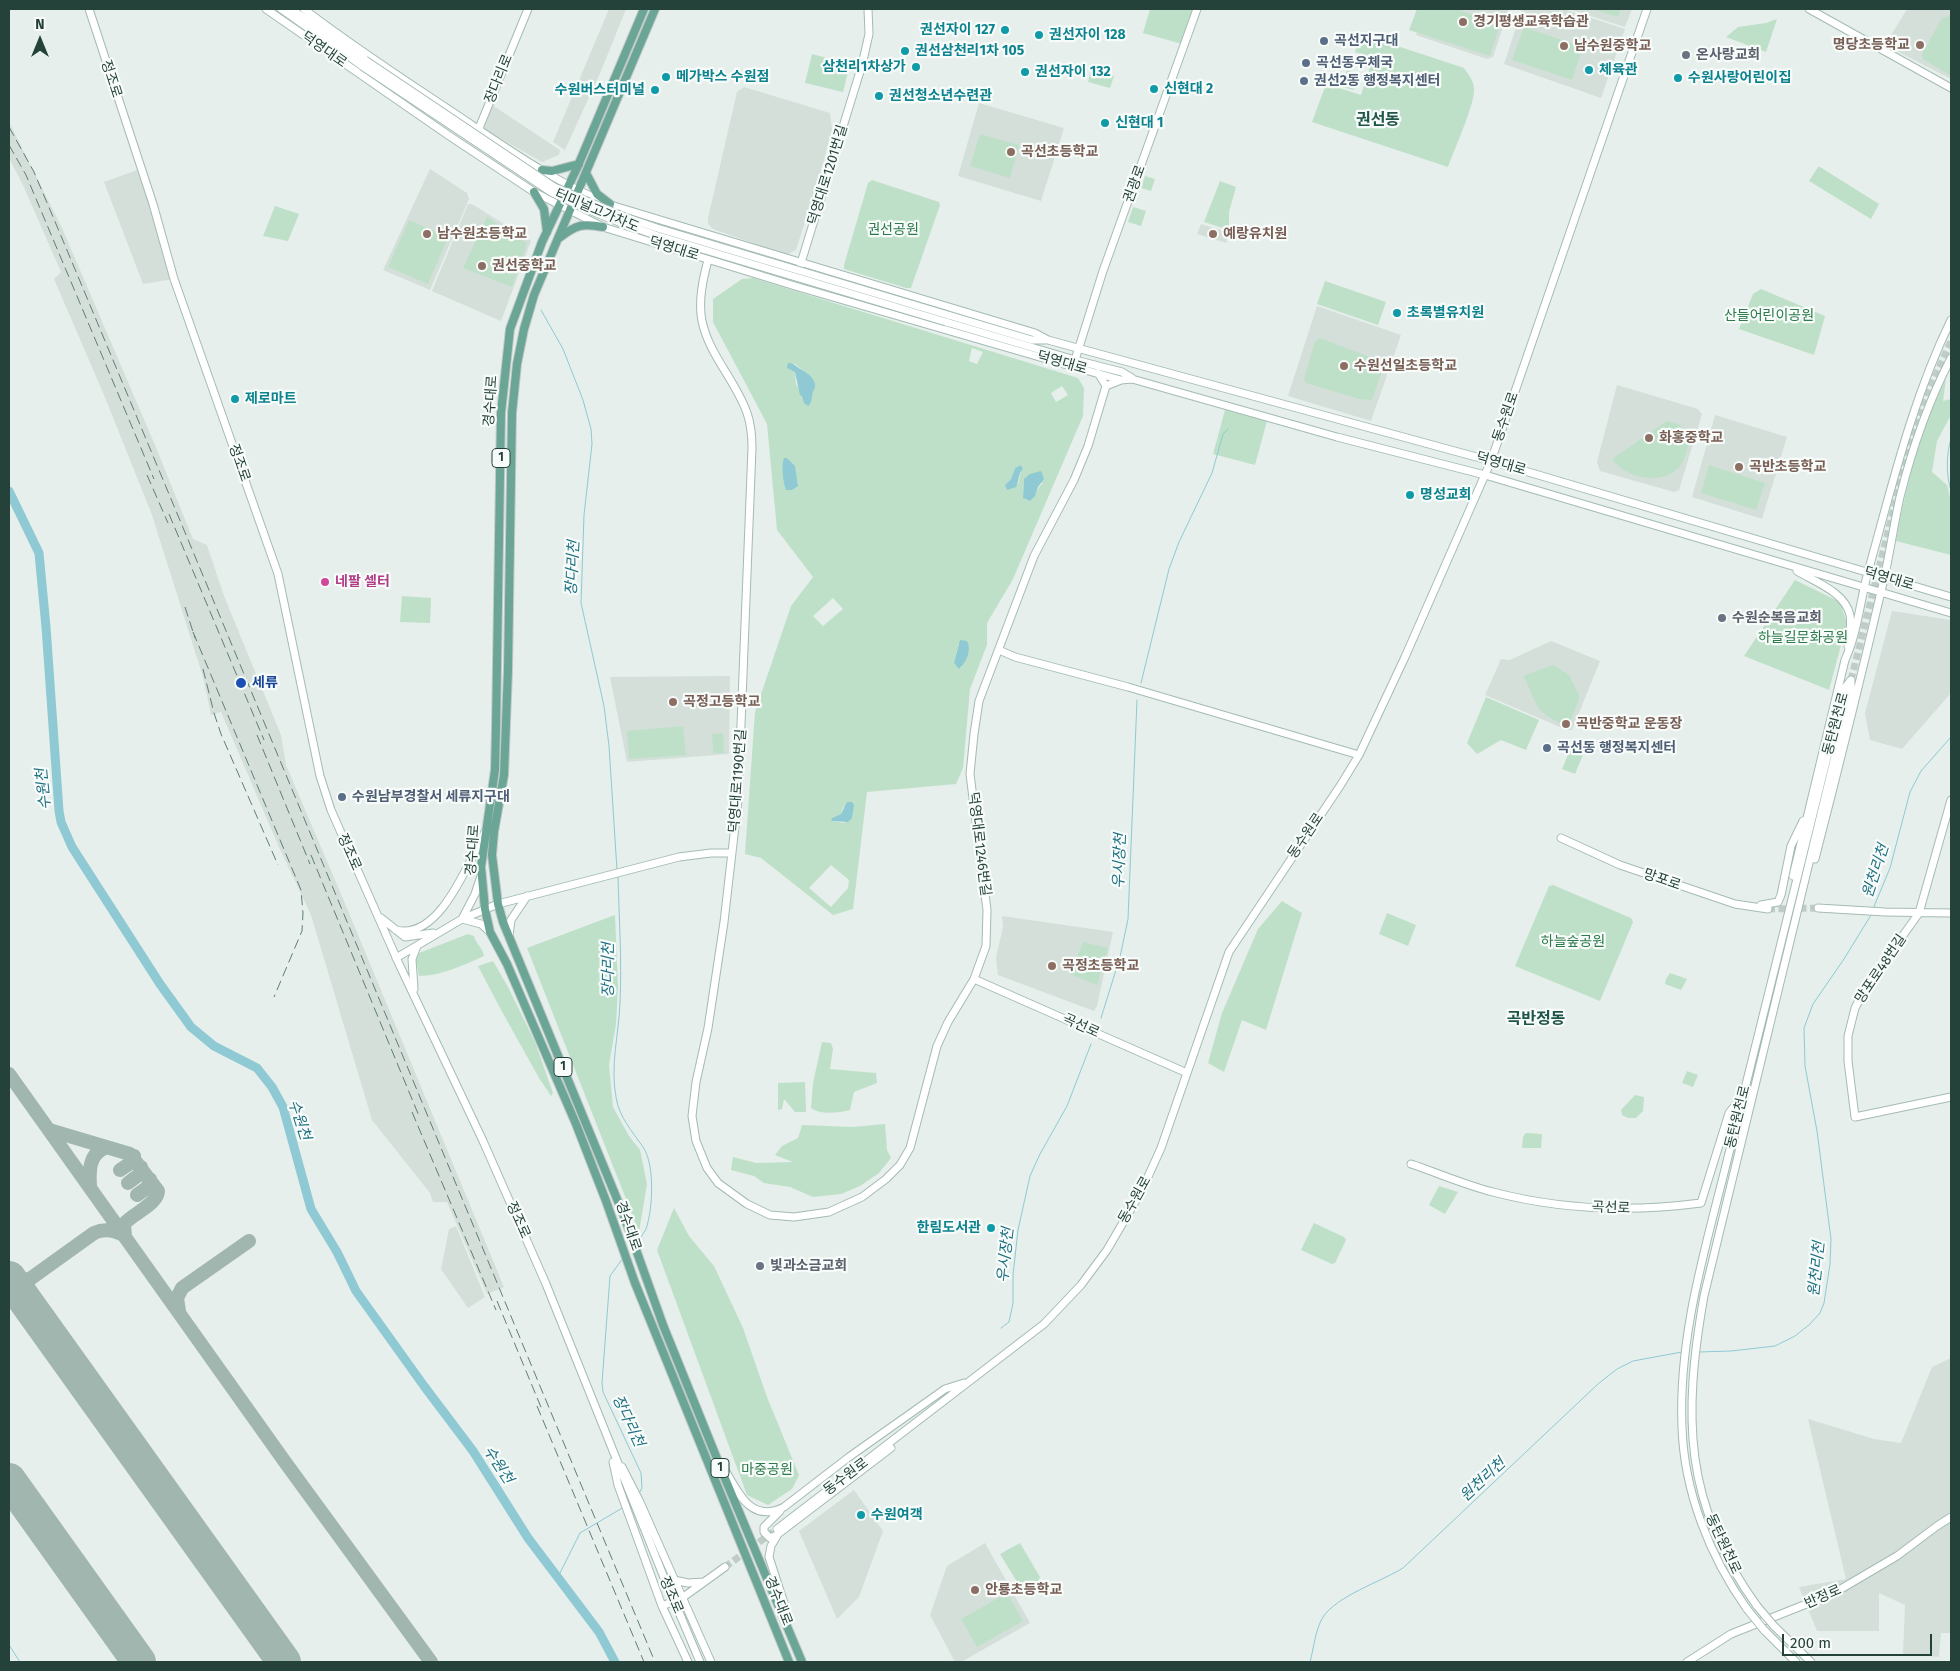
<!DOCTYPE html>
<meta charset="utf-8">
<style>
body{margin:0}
#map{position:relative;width:1960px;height:1671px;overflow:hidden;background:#e6efeb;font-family:"Fira Sans",sans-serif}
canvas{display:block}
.frame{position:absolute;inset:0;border:10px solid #24423a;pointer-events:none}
.north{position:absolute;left:15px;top:15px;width:50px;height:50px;-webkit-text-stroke:4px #f7fbf9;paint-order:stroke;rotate:0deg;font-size:14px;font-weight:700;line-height:20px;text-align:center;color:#24423a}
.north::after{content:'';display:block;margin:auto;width:18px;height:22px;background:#24423a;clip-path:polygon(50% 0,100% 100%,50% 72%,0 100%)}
.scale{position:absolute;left:1782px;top:1634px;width:150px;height:22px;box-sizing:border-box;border:2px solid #24423a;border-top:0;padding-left:6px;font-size:15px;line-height:18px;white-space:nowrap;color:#24423a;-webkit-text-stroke:4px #f7fbf9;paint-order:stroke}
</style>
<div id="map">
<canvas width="1960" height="1671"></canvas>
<div class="frame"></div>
<div class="north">N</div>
<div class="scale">200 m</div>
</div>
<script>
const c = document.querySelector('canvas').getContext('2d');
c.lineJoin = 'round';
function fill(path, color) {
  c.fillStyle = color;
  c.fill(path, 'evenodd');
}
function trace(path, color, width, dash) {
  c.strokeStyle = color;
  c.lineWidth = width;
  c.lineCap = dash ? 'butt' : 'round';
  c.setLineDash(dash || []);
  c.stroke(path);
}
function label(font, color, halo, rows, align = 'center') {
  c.font = font + ' "Fira Sans","Noto Sans KR",sans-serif';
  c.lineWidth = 4.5;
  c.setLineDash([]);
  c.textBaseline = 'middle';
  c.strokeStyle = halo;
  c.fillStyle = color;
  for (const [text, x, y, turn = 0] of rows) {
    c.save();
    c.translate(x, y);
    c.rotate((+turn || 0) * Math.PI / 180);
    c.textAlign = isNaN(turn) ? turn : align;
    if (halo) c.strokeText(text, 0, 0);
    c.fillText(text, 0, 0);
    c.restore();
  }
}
fill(new Path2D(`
 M609 9H626L601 71 565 150 553 142Z
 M1425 9H1509L1493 57 1487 59 1416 35Z
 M1522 9H1564L1625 29 1601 98 1504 64Z
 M1569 9H1632L1625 27Z
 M1907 9H1951V79L1891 48 1887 42Z
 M744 87 830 113 832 130 819 178 796 250 786 255 713 229 708 224V218L737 92Z
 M979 103 1064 128 1041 201 958 176Z
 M492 105 560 150 559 155 542 162 484 129Z
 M9 122 62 228 155 445 193 539 207 545 224 596 281 735 286 765 344 901 504 1287 487 1294 447 1202H433L430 1193 372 1120 311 915 279 847 221 712 211 715 203 677 152 515 104 395 54 279 61 272 22 183 9 158Z
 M140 169 174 279 143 284 104 182Z
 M430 169 467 193 469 199 430 290 383 270Z
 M468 204H472L531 241 501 321 432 291Z
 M1201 224 1229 233 1226 243 1197 234Z
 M1317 306 1401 335 1371 421 1288 396Z
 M1617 385 1698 409 1702 414 1679 490 1674 492 1600 471 1597 462Z
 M1715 415 1787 437 1762 519 1692 497Z
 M1892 611 1951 620V693L1902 749 1870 740 1865 713Z
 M1551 641 1600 661 1572 730H1567L1485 695 1501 659 1510 660Z
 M730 676 729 754 627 762 610 677Z
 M1002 916 1113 932 1097 1006 1094 1011 998 975 996 958 1003 927Z
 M456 1226 485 1297 468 1308 441 1269 449 1229Z
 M1951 1358V1633H1941L1939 1657 1903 1654 1905 1605 1879 1593V1631H1817L1799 1587 1846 1579 1808 1419 1874 1439 1901 1443 1932 1367Z
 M854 1490 883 1531 859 1597 837 1619 799 1531Z
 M985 1543 1030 1623 961 1662H955L930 1615 947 1566Z`), '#d4dfda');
fill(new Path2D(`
 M1150 9H1193L1182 44 1143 33Z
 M1417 9H1456L1500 24 1490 56 1409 30Z
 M1592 9H1621L1618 17Z
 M1949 16 1951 17V76L1923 59 1922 54 1942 18Z
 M1777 19 1766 52 1726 37 1738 27 1766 23Z
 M1524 27 1583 47 1572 80 1512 60Z
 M1361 34 1464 68C1468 74 1474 81 1474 89 1475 104 1454 150 1448 167L1312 122 1326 84 1361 95 1373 58 1355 52Z
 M812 54 850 64 843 92 805 83Z
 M1091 69 1114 76 1110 88 1088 82Z
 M1347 70 1358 74 1354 90 1342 87Z
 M980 134 1019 145 1010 178 970 166Z
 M1818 167H1820L1879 204 1871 219 1809 181Z
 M1145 176 1155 179 1151 191 1141 188Z
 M872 180 939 202 940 205 911 288H906L844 269V265L868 183Z
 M1220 181 1236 187 1229 212V230L1204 222Z
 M275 206 299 214 288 241 263 236Z
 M1133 207 1146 211 1141 226 1128 222Z
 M487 217 527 243 512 287 463 268Z
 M409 220 448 237 428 284 388 267Z
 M753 278 1078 378 1084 388 1083 416 1013 579 987 623V645L970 689 963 768 956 784 867 792 853 909 833 915 761 858 745 854 755 712 791 606 813 577 777 530 767 424 713 322V299L742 279ZM972 348 983 352 977 364 969 361ZM794 363C802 371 808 372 814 381L812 392 800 390 796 384ZM1062 386 1068 395 1056 402 1051 393ZM787 458C800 471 793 467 798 483L792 490 788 489 784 473ZM1021 465 1023 469 1021 471 1018 484 1005 485 1011 479 1015 468ZM1024 479 1043 483C1037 488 1036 495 1030 501L1023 498ZM833 598 843 609 823 626 813 616ZM959 643 968 653 961 668 954 663ZM844 805 845 823 831 821 832 818 841 814ZM831 865 849 880 848 888 831 907 809 888Z
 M1325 281 1386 302 1378 325 1317 304Z
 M1761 289 1825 316 1814 355 1739 329 1753 294Z
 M1320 338 1385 363 1372 400 1359 399 1306 383 1304 379 1315 341Z
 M1946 379 1943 401 1951 399V415L1937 441 1932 472 1947 485 1951 500V555L1896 541C1906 487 1920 427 1946 379Z
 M1225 410 1267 421 1255 465 1213 454Z
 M1667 421 1680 425C1682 430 1687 437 1688 442 1689 445 1687 450 1686 453 1678 488 1629 483 1612 459Z
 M1709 465 1765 483 1756 510 1701 493Z
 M1795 580 1840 602 1847 623 1829 690 1744 656Z
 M402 596 431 598 430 623 400 622Z
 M1553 665 1569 675 1580 697 1569 725C1564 725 1559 723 1554 720 1533 710 1534 694 1523 676Z
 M1486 697 1539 720 1526 750 1501 740 1477 754 1467 743Z
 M683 726 686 755 629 759 627 731Z
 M723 733 724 753H713L712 734Z
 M1570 750 1583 755 1575 774 1562 769Z
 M1553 885 1631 918 1633 922 1600 1001 1515 966 1549 886Z
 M1282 901 1302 913 1266 1030 1242 1020 1224 1072 1208 1063 1222 1013 1258 929Z
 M1387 913 1416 925 1408 946 1379 934Z
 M615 915 618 987 616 1024 609 1065 613 1107 629 1136 640 1150 647 1184 639 1232 527 948Z
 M468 934 474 936C476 944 483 948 484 956 464 965 440 976 419 976L416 960 419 953Z
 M1083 942 1108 948 1097 985 1070 974Z
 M493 961 508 987 535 1042 553 1093 551 1096 539 1078 500 1008 478 966Z
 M1670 973 1687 979 1681 990 1665 984 1666 979Z
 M822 1042 831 1043 833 1049 830 1069 876 1073 877 1083 854 1092 850 1110C839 1113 821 1115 811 1108L813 1083Z
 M1687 1071 1698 1075 1693 1087 1682 1083Z
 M805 1082 806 1112H795L784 1099 782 1109 778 1110V1083Z
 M1635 1095 1644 1097 1643 1111 1636 1118H1628L1622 1115 1621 1110Z
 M885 1124 887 1150 891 1158 879 1173 860 1186 841 1194 813 1197 790 1187 764 1183 754 1176 731 1170 733 1157 756 1163 793 1162 775 1155 782 1146 798 1138 802 1125 852 1127Z
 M1526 1133 1542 1134 1541 1148H1522L1523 1137Z
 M1439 1186 1458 1192 1445 1214 1429 1205Z
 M674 1208 689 1236 714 1266 743 1328 767 1397 799 1475 792 1489 768 1505 747 1495 657 1250Z
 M1314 1223 1344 1237 1346 1240 1335 1263 1332 1264 1301 1250Z
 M1020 1543 1040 1577 1038 1581 1022 1590 1000 1554Z
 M1007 1593 1023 1621 977 1647 961 1619Z`), '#bfe0c8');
fill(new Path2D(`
 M788 363C795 363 796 367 802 370 809 374 816 379 815 388 810 394 814 401 808 406L804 403 802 396 800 395 795 372 787 368Z
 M784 458H787L795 466 798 486 792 490H786C783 481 781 467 784 458Z
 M1021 465 1023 469C1018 473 1019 482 1016 487L1007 490 1005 485 1011 479 1015 468Z
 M1041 471 1044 479 1038 487 1035 496 1030 501 1023 498 1024 479 1030 474Z
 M960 640 967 641C972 650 966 663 959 669L954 663Z
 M847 802H852L854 805 852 818 848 822 831 821 832 818 841 814Z`), '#8ec9d4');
trace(new Path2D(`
 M541 310 563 349 583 400 591 429 592 444 584 515 581 603 604 706 609 746 617 870
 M1951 439C1946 456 1946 474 1951 491
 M1141 683 1169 569 1179 542 1212 473 1223 434 1228 429
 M618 876C619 918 622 960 620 1002 619 1034 610 1065 616 1097 619 1117 632 1131 643 1147 655 1164 653 1209 646 1229 644 1233 640 1238 638 1242
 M1873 909 1890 868 1910 792 1921 771 1951 737
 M1101 1018 1120 957 1128 919 1137 700
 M623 1258 610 1276 602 1383 603 1392 641 1473 642 1488 640 1492
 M1001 1328 1009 1322 1013 1303V1275L1018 1230 1030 1176 1040 1154 1067 1106 1091 1044
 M1699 1352 1731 1351 1775 1346 1795 1336 1810 1324 1820 1313 1824 1303 1830 1264 1831 1239 1817 1131 1805 1066 1804 1028 1813 1004 1844 959 1871 915
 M558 1577 580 1533 624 1507
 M9 1645 20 1662
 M1310 1662C1314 1648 1315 1630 1323 1617 1337 1596 1380 1582 1403 1568L1598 1384 1617 1369 1633 1361 1682 1352`), '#8ec9d4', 1);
trace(new Path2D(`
 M9 491 39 553 46 627 59 811 61 822 72 847 160 984 191 1027 214 1046 257 1068 272 1087 283 1107 311 1209 337 1252 356 1291 424 1386 473 1451 528 1538 599 1632 615 1662`), '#8ec9d4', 9);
trace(new Path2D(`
 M9 1074 285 1462 431 1662
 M49 1130 130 1154 158 1191C158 1204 132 1214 124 1224L125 1236
 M120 1170 132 1162 134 1156
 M128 1183 140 1174 141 1167
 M90 1186C89 1170 89 1153 107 1147
 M137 1195 148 1187 150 1179
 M9 1277 20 1280 30 1279
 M9 1294 94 1233C105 1228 115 1230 125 1236
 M26 1302 25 1289 30 1279
 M179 1311 177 1298 182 1288 249 1241`), '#a2b6b0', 14);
trace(new Path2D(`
 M9 1278 284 1662
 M9 1480 139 1662`), '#a2b6b0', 34);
trace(new Path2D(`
 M1851 680 1909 448 1930 389 1951 341
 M1768 909 1818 908
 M725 1567 777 1529`), '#bfccc8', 7, [7, 3.5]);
const secondary = new Path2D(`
 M89 9 153 204 174 279 278 574 320 776 331 810 399 964 483 1141 546 1284 669 1590
 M266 9 448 135 534 192 603 227 795 286 1074 367 1121 380 1132 379 1337 437 1485 475 1951 613
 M281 9 362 66
 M291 9 365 60
 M304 9C352 46 403 79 454 113 505 147 556 184 614 206L1035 333 1048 340 1491 461 1951 597
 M1809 9 1951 88
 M477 133 528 9
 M708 260C703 279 698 301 702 321 709 355 736 381 747 413 751 424 752 436 752 448L738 800 724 922 708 1028 696 1082 692 1116 696 1141 707 1168 718 1183 747 1204 770 1215 794 1217 829 1212 862 1197 886 1179 900 1165 910 1148 937 1046 948 1022 974 979 986 946 987 910 970 774 974 734 979 701 1034 556 1074 480 1088 446 1106 386
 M800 266 862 65 869 34 868 9
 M948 315 1032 340H1045
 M946 322 1075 360 1122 372 1132 378
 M1075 360 1103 271 1197 9
 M1098 373 1106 386 1121 380
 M1797 571C1815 582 1845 592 1850 615 1852 624 1849 636 1848 646
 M999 650 1015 657 1128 687 1359 755
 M1951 800 1919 913 1867 986 1855 1008 1848 1036V1061L1855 1117 1951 1097
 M1561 838 1620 865 1735 904 1768 909
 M1815 859C1839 766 1862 673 1884 579 1890 552 1894 524 1900 497 1912 449 1928 402 1951 358
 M1793 876 1845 660C1858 631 1860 601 1868 572 1892 486 1912 400 1951 320
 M1761 905 1778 902 1781 895 1791 846 1803 821
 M1818 908 1885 912 1951 913
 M381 918 405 937 433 933
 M462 919 475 894 481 876
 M462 919 481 924 490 932
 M396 930C440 941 468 862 485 832
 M509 936 511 920 527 896
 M396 958 462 919 498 904 679 857 711 853H732
 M974 979 1187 1073
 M414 989 412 959 417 946
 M1411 1164C1438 1173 1465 1185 1493 1192 1561 1210 1632 1212 1701 1203L1729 1113 1741 1098
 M613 1462 618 1485 662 1606 688 1662
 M722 1465C737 1489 749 1525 784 1507L849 1457 945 1389 964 1383
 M622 1467 639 1500 711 1662
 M777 1529 1044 1324 1081 1285 1107 1250 1142 1190 1161 1148 1229 952 1340 786 1359 755 1405 657 1491 461 1647 9
 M777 1535 770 1538 764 1532V1527L780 1511
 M674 1580 688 1583 704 1582
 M662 1606 682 1598 725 1567
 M1757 1606C1683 1504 1683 1415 1704 1296L1851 690V681
 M1747 1609C1710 1557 1684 1492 1682 1427 1678 1332 1708 1240 1730 1149 1767 995 1807 842 1844 689L1851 680
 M681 1617 700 1662
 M787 1621 784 1603 769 1557 771 1546 778 1534 891 1448
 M1774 1626 1811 1662
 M1764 1630 1796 1662
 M1687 1662 1731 1634 1834 1593 1897 1556 1937 1526 1951 1517`);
const primary = new Path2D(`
 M644 9 577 168 542 242 510 329 501 413 496 727 495 770 481 867 485 909 490 932 507 964 576 1124 606 1201 635 1283 789 1662
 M655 9 534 295 524 329 517 364 512 413 508 670 504 775 494 832 492 855 498 904 503 922 624 1216 663 1325 724 1476 802 1662
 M542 170 552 171 579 164
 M586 173 597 194 610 204
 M534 192 544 209 547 232
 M559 238C576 225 582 223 603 227`);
trace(secondary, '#a4bbb3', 9);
trace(primary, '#c2cac8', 10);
trace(secondary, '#fff', 7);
trace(primary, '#6aa596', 8);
trace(new Path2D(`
 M9 127 34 172 56 224C257 703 455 1183 655 1662
 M9 145 26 175 154 479
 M147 475 168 523
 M169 514 264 740
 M185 607 195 638
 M193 632 301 890 303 913 302 931 274 997
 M203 669 214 713 221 734 278 865
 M257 735 310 864
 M311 855 419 1116
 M412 1112 496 1310
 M497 1301 543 1412
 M537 1406 644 1662`), '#5f7d75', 1, [10, 5]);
const secondaryBridge = new Path2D(`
 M365 60 554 187 622 216 657 228 948 315
 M362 66 551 192C585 209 619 223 655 235L946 322
 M669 1590 681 1617
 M1757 1606 1774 1626
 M1747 1609 1764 1630`);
trace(secondaryBridge, '#a4bbb3', 9, []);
trace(secondaryBridge, '#fff', 7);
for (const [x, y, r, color] of [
 [1463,22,5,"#8d6e63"],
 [1005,30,5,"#0f9aa8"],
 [1039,35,5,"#0f9aa8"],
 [1324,41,5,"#5c6f8a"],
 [1920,45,5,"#8d6e63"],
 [1564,46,5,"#8d6e63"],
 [905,51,5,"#0f9aa8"],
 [1686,55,5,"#6b7280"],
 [1306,63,5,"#5c6f8a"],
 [916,67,5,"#0f9aa8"],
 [1589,70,5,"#0f9aa8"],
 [1025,72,5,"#0f9aa8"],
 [666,77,5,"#0f9aa8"],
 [1678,78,5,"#0f9aa8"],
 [1304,81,5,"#5c6f8a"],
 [1154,89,5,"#0f9aa8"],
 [655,90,5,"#0f9aa8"],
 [879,96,5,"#0f9aa8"],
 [1105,123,5,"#0f9aa8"],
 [1011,152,5,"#8d6e63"],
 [427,234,5,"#8d6e63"],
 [1213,234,5,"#8d6e63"],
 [482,266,5,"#8d6e63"],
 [1397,313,5,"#0f9aa8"],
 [1344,366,5,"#8d6e63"],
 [235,399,5,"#0f9aa8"],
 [1649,438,5,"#8d6e63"],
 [1739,467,5,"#8d6e63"],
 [1410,495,5,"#0f9aa8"],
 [325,582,5,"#d1479c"],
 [1722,618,5,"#6b7280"],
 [241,683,6,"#1a4fb4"],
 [673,702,5,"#8d6e63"],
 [1566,724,5,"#8d6e63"],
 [1547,748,5,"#5c6f8a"],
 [342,797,5,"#5c6f8a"],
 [1052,966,5,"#8d6e63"],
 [991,1228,5,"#0f9aa8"],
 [760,1266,5,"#6b7280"],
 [861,1515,5,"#0f9aa8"],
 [975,1590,5,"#8d6e63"]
]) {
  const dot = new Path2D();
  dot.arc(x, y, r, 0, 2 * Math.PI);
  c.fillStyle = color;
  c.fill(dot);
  trace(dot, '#f7fbf9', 2);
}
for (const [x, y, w] of [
 [501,458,18],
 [563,1067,18],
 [720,1468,18]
]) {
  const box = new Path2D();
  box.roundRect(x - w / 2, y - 9.5, w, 19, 4);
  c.fillStyle = '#f7fbf9';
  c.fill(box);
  trace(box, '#24423a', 1);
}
label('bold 12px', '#24423a', null, [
 ["1",501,458],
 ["1",563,1067],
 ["1",720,1468]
]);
label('bold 14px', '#785e54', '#f7fbf9', [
 ["경기평생교육학습관",1473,22],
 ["명당초등학교",1910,45,"right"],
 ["남수원중학교",1574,46],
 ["곡선초등학교",1021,152],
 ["남수원초등학교",437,234],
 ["예랑유치원",1223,234],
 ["권선중학교",492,266],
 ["수원선일초등학교",1354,366],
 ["화홍중학교",1659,438],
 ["곡반초등학교",1749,467],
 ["곡정고등학교",683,702],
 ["곡반중학교 운동장",1576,724],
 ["곡정초등학교",1062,966],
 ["안룡초등학교",985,1590]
], 'left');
label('bold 14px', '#0d838f', '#f7fbf9', [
 ["권선자이 127",995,30,"right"],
 ["권선자이 128",1049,35],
 ["권선삼천리1차 105",915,51],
 ["삼천리1차상가",906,67,"right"],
 ["체육관",1599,70],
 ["권선자이 132",1035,72],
 ["메가박스 수원점",676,77],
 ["수원사랑어린이집",1688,78],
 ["신현대 2",1164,89],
 ["수원버스터미널",645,90,"right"],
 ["권선청소년수련관",889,96],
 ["신현대 1",1115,123],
 ["초록별유치원",1407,313],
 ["제로마트",245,399],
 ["명성교회",1420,495],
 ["한림도서관",981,1228,"right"],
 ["수원여객",871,1515]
], 'left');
label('bold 14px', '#4e5e75', '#f7fbf9', [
 ["곡선지구대",1334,41],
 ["곡선동우체국",1316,63],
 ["권선2동 행정복지센터",1314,81],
 ["곡선동 행정복지센터",1557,748],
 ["수원남부경찰서 세류지구대",352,797]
], 'left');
label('14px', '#24423a', '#f7fbf9', [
 ["덕영대로",324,50,35],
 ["정조로",111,79,72],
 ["장다리로",499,79,-68],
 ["덕영대로1201번길",828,175,-73],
 ["권광로",1135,184,-70],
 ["터미널고가차도",597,211,23],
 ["덕영대로",674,249,17],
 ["덕영대로",1062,363,16],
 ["경수대로",491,401,-86],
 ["동수원로",1506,417,-71],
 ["정조로",239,463,71],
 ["덕영대로",1501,464,16],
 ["덕영대로",1889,579,16],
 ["동탄원천로",1836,724,-75],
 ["덕영대로1190번길",738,781,-86],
 ["동수원로",1306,836,-56],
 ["덕영대로1246번길",979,844,83],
 ["경수대로",473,850,-86],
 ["정조로",349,852,66],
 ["망포로",1662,880,19],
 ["망포로48번길",1881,969,-56],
 ["곡선로",1081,1026,24],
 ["동탄원천로",1738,1117,-76],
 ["동수원로",1135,1200,-61],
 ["곡선로",1611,1208,2],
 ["정조로",518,1220,66],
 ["경수대로",628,1226,71],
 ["동수원로",846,1477,-37],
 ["동탄원천로",1723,1544,65],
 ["정조로",671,1595,67],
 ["반정로",1823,1597,-24],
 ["경수대로",778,1601,68]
]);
label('bold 14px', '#5b616d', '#f7fbf9', [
 ["온사랑교회",1696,55],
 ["수원순복음교회",1732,618],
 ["빛과소금교회",770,1266]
], 'left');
label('14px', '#2d7a4b', '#f7fbf9', [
 ["권선공원",893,230],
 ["산들어린이공원",1769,316],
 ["하늘길문화공원",1803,638],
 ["하늘숲공원",1573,942],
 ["마중공원",767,1470]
]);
label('bold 14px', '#b23c85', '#f7fbf9', [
 ["네팔 셀터",335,582]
], 'left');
label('bold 14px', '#164399', '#f7fbf9', [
 ["세류",252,683]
], 'left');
label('italic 15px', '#1c6f80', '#f7fbf9', [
 ["장다리천",573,568,-87],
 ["수원천",44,789,-96],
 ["우시장천",1120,861,-88],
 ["원천리천",1876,871,-72],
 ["장다리천",609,970,-90],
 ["수원천",299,1120,72],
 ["우시장천",1006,1255,-84],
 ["원천리천",1817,1269,-84],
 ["장다리천",628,1421,65],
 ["수원천",498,1465,57],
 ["원천리천",1483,1480,-43]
]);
label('bold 16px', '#1f5548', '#f7fbf9', [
 ["권선동",1378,121],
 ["곡반정동",1536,1020]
]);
</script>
